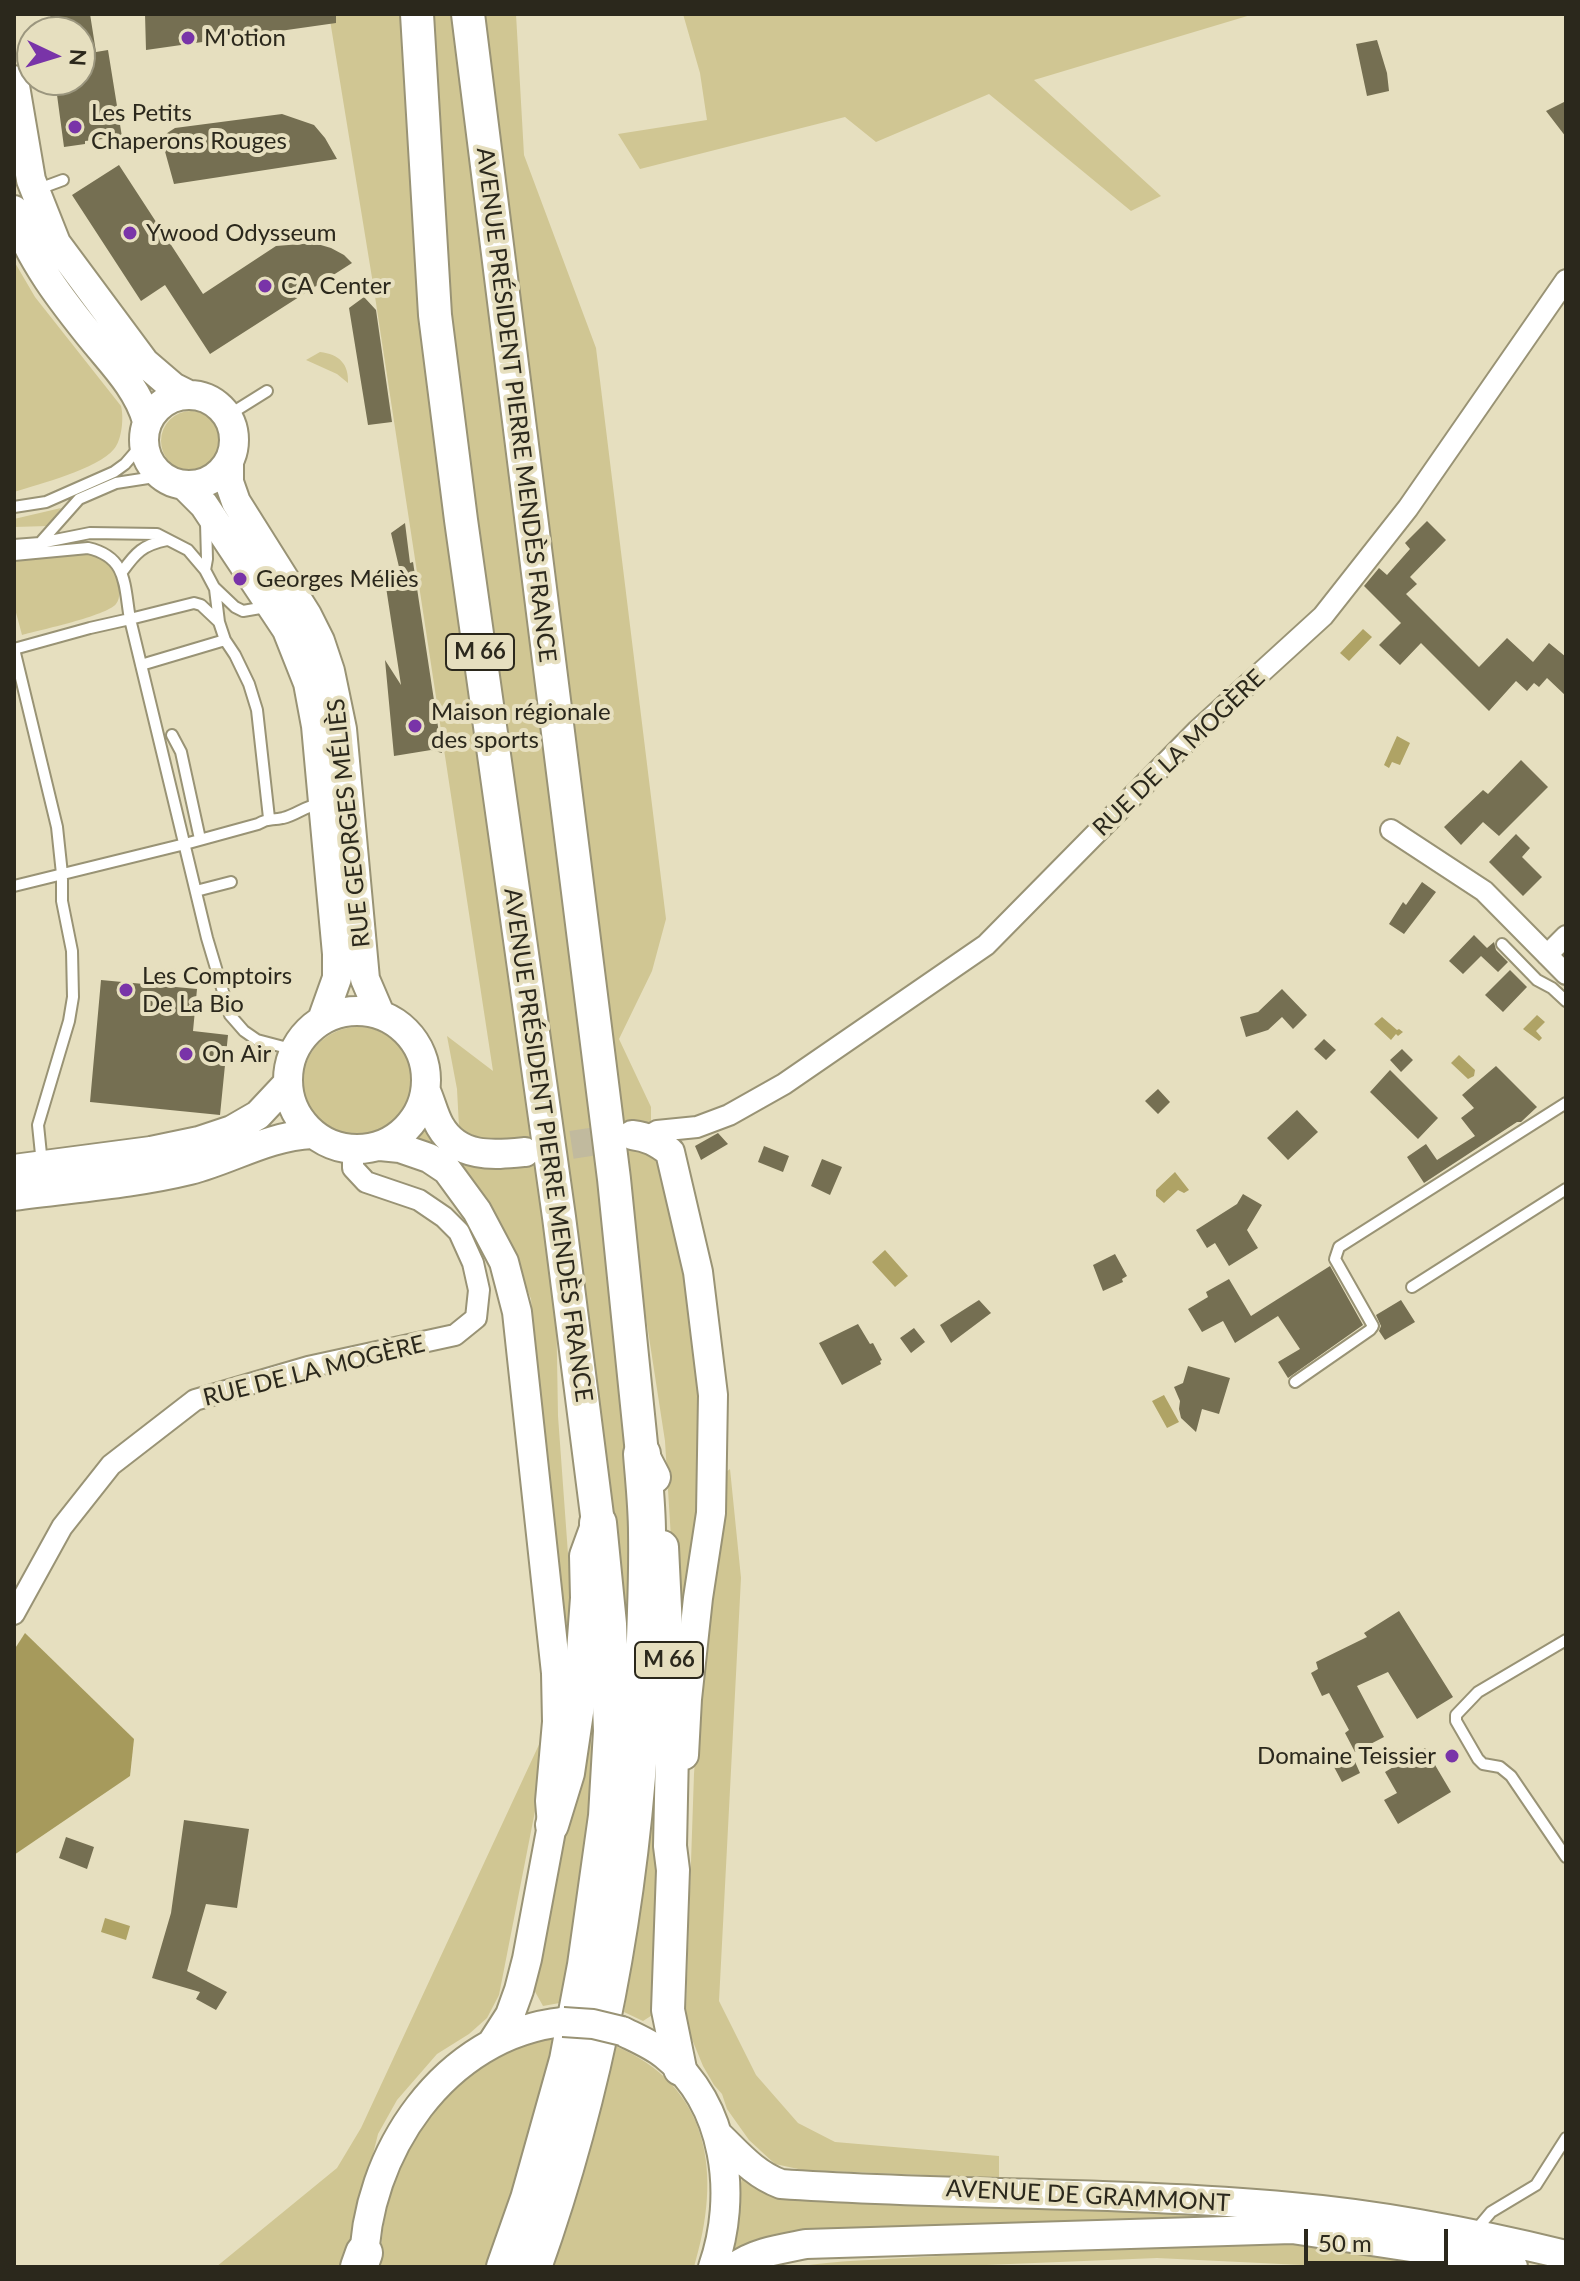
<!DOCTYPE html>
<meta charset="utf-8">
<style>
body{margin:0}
#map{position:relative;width:1580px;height:2281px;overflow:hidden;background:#e6dfbf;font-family:Lato,sans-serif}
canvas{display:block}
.frame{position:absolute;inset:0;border:16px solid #2b281c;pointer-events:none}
.north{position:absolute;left:16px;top:16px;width:80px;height:80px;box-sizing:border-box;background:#e6dfbf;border:2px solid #9b967e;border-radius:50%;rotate:94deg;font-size:22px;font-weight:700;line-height:32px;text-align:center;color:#2b281c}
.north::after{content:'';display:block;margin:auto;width:28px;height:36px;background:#7934a8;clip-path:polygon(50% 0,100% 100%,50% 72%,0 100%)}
.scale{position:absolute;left:1304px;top:2229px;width:144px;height:36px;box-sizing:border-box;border:4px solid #2b281c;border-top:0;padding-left:10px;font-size:24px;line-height:28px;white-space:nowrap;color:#2b281c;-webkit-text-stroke:6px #e6dfbf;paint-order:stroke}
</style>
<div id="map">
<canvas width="1580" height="2281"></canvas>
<div class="frame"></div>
<div class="north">N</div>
<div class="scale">50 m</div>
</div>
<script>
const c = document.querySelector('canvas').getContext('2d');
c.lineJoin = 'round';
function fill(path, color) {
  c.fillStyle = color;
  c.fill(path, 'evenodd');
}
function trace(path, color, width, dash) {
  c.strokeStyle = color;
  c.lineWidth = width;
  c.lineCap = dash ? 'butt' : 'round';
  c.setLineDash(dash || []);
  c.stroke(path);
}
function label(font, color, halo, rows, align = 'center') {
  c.font = font + ' Lato,sans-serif';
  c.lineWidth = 8;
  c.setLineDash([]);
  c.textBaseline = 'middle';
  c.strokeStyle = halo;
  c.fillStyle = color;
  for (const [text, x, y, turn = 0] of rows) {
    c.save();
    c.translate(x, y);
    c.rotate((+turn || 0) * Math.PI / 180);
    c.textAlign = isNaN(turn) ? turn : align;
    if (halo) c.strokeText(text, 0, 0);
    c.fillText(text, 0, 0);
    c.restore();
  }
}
fill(new Path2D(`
 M329 14H402L556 1298 558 1416 573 1623 561 1624 531 1299 505 1234 416 1140 429 1126 441 1143H502L482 1141 459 1127 457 1089 447 1036 493 1071 374 290Z
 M430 14H458L584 1039 631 1486 626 1738 457 431Z
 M482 14H516L524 155 596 348 666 919 652 971 619 1039 651 1107V1123L629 1128 641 1145 665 1160 677 1221 706 1417 702 1513 679 1668 665 1441 630 1214Z
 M683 14H1254L1034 80 1161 196 1131 211 989 94 876 142 845 117 640 169 618 134 707 120 700 73Z
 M14 261 35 297 121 406C124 417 122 440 114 449 98 469 39 484 14 492Z
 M320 352C339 354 349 364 348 383L337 374 306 360Z
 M161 441a30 30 0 1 1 60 0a30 30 0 1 1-60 0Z
 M61 508 48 526 14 527V519Z
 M88 552C104 559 114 563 118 580 119 588 121 598 116 604 106 616 40 630 22 635L14 605V559L53 557Z
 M303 1082a55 55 0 1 1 110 0a55 55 0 1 1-110 0Z
 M730 1469 741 1578 719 2001 756 2075 798 2123 835 2142 999 2156V2178L803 2170 775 2164 749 2140 727 2109 722 2094 714 2085 703 2066 689 2032 686 2009 694 1774 706 1607 721 1526 726 1472Z
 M592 1688 590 1809 565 2002 543 2006 533 1988Z
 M659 1706 657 2012 643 2021 624 2012C641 1910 654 1809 659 1706Z
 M543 1736 535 1811 499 1995 487 2018 469 2034 437 2054 397 2100 378 2134 345 2267H216L337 2168 361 2128Z
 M555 2038C535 2115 513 2192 486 2267H380C381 2244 383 2222 389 2200 404 2140 454 2071 513 2048 527 2043 540 2040 555 2038Z
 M613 2045C712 2086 722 2175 694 2267H551Z
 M743 2175 1293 2213 729 2258C734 2241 739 2225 740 2207 741 2196 739 2187 743 2175Z
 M1252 2245H1338L1436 2262 1435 2267H1343L1157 2258 937 2267H795C837 2260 880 2260 923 2257 1033 2250 1142 2246 1252 2245Z`), '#d0c693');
fill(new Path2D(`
 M25 1633 134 1739 130 1776 14 1855V1650Z`), '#a69a5c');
fill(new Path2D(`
 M1363 629 1372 637 1349 661 1340 653Z
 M1397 736 1410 743 1400 765 1392 762 1389 768 1384 765Z
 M1537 1015 1545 1022 1536 1031 1542 1038 1539 1041 1523 1029Z
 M1382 1017 1397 1030 1399 1029 1403 1032 1398 1036 1396 1034 1391 1040 1374 1024Z
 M1459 1055 1475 1070 1474 1076 1468 1079 1451 1063Z
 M1175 1172 1189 1190 1184 1193 1178 1190 1164 1203 1156 1196V1190Z
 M885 1250 908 1276 895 1287 872 1262Z
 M1164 1395 1179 1422 1167 1428 1152 1401Z
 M105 1918 130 1926 126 1940 101 1932Z`), '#afa365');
fill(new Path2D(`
 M50 14H90L96 52 108 50 122 137 85 141V144L64 147 55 80H80V32H53Z
 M145 14H336V23L146 50Z
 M1377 40 1387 73 1389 91 1367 96 1356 44Z
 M1566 101V137L1546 111Z
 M282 114 314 125 325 138 337 159 174 184 161 137 175 128Z
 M119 165 203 294 276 246 314 243 331 248 344 255 352 263 210 354 165 285 141 301 72 195Z
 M364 297 376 310 392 422 368 425 349 308Z
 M1427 521 1446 540 1410 577 1417 584 1406 594 1479 667 1507 638 1533 662 1549 643 1566 657V696L1547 678 1539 687 1534 683 1527 691 1516 681 1489 711 1421 643 1400 665 1379 645 1401 623 1364 586 1379 568 1387 575 1410 549 1405 543Z
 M405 523 410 563 413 562 442 753 431 750 394 756 385 660 401 685 386 587 395 582 394 576 399 567 391 533Z
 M1521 760 1548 787 1499 836 1483 822 1461 845 1444 827 1483 790 1488 794Z
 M1516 834 1530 848 1522 857 1542 877 1523 896 1489 862Z
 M1422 882 1436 892 1404 934 1389 924 1403 902 1406 905Z
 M1474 935 1487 948 1494 942 1496 950 1508 962 1498 972 1481 956 1463 974 1449 961Z
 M1510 970 1527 987 1503 1012 1485 995Z
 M101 980 197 989 193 1031 228 1035 220 1115 90 1102Z
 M1282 989 1307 1015 1293 1029 1282 1017 1268 1030 1246 1037 1240 1017 1258 1012Z
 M1324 1039 1336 1050 1326 1060 1314 1049Z
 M1402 1049 1413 1060 1401 1072 1390 1060Z
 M1496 1066 1537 1107 1521 1122H1517L1424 1183 1407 1157 1426 1144 1437 1160 1475 1136 1461 1118 1474 1108 1462 1095Z
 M1390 1070 1438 1118 1418 1139 1370 1092Z
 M1158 1089 1170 1102 1158 1114 1145 1101Z
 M1297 1110 1318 1132 1288 1160 1267 1138Z
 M718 1133 728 1144 701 1160 695 1146Z
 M764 1146 789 1156 783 1172 758 1162Z
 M822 1159 842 1167 830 1195 811 1186Z
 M1243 1194 1262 1205 1247 1230 1258 1248 1229 1266 1215 1243 1207 1248 1196 1230 1237 1204Z
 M1115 1254 1127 1276 1122 1279 1123 1282 1103 1291 1093 1265Z
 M1330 1266 1363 1325 1288 1378 1278 1362 1300 1349 1278 1316 1235 1343 1223 1321 1202 1332 1188 1309 1208 1297 1206 1292 1229 1279 1251 1316Z
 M979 1300 991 1313 951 1343 940 1325Z
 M1401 1300 1415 1322 1385 1340 1379 1331 1381 1326 1376 1315Z
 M858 1324 870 1344 873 1343 882 1360 880 1361 881 1364 842 1385 819 1343Z
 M914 1328 925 1342 911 1353 900 1338Z
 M1188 1366 1230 1378 1219 1414 1202 1409 1196 1432 1181 1418 1179 1409 1180 1401 1174 1387 1183 1383Z
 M1399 1611 1453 1697 1417 1719 1388 1672 1357 1686 1384 1737 1355 1752 1345 1733 1349 1730 1329 1693 1322 1696 1311 1673 1318 1669 1316 1662 1367 1637 1364 1633Z
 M1425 1748 1451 1792 1398 1824 1384 1800 1397 1793 1385 1772Z
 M1352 1755 1360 1773 1342 1782 1333 1765Z
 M184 1820 249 1829 237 1908 206 1904 187 1971 227 1992 216 2010 196 1999 200 1992 152 1978 171 1913Z
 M66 1837 94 1847 87 1869 59 1858Z`), '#756f52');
trace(new Path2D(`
 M530 1151 631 1136`), '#c1ba9e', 28, [28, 14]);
const lane = new Path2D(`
 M36 190 63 180
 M227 416 267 391
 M14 507 46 502 114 472 125 464 144 442
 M40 543 90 533 157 534 188 550 205 570 214 587 235 607 243 611 266 607
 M14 545 40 543 79 499 116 483 161 476
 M14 555 88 548C128 557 124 586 130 619L194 603 201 605 219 622
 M205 570 207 559 206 523
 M122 572C136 552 143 545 167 540
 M215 589 219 622 225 640 235 655 249 684 257 710 269 818
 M141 665 225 640
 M172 735 181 752 200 839
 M14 886 185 844 258 824C270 817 271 821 283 818 297 815 306 805 321 804
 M196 891 231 882
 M1502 944 1537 980 1552 988 1566 1001
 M42 1164 38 1125 69 1021 73 997 72 951 62 901V874L57 827 14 649 90 628 130 619 207 938 230 1015 244 1031 257 1040 295 1050
 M1412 1287 1566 1189
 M1295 1382 1370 1330 1373 1326 1335 1259 1339 1247 1566 1103
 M1566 1640 1478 1692 1456 1715V1721L1478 1759 1483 1764 1500 1767 1511 1776 1566 1857
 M1475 2231 1491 2212 1536 2185 1566 2138`);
const street = new Path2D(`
 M1391 830 1484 891 1566 974
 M1547 955 1566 936
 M647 1137 657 1131 697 1127 729 1115 784 1084 986 945 1198 730 1323 616 1408 508 1566 280
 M14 1614 62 1527 111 1465 195 1400 308 1367 455 1335 476 1318 479 1290 473 1263 459 1232 444 1217 419 1200 366 1182 353 1168V1150`);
const secondary = new Path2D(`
 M14 80 31 180 56 243 145 363 173 387 189 395
 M14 210C26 256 66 306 96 343 116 367 138 390 147 421
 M144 440a45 45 0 1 1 90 0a45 45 0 1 1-90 0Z
 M229 464V482L236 502 307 615 320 641 330 671 342 729 365 979 380 1014
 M185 486 204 505 287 630 308 683 316 726 337 954V978L322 1020
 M288 1080a69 69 0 1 1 138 0a69 69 0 1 1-138 0Z
 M426 1091C431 1102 434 1116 440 1126 459 1159 494 1155 525 1152
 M632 1135C648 1137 657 1142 670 1152L698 1272 713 1395 711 1513 698 1598 687 1699 684 1755
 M380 1146 400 1148 429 1158 447 1170 477 1211 504 1262 517 1312 556 1673 557 1722 550 1801 552 1825 527 1959 519 1990 510 2015 492 2043
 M14 1169 151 1151 199 1141 232 1130 258 1115 288 1083
 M14 1196C72 1188 133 1184 190 1170 232 1159 268 1136 312 1134
 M622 2031C636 2038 653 2045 665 2055 727 2104 738 2196 713 2267
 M718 2135C738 2154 754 2174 781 2184 950 2196 1121 2191 1291 2207 1384 2215 1475 2233 1566 2255
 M364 2267C364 2154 445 2034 563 2022
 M735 2267C756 2252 781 2249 806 2244L1292 2229 1457 2254 1513 2267`);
const primary = new Path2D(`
 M417 14 435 315 461 520 559 1217 598 1523 586 1556 587 1598 580 1692 568 1773 552 1825
 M468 14 614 1179 642 1454 654 1477
 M662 1547 672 1751 670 1846 673 1870 668 2010 680 2069`);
const highway = new Path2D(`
 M359 2267 364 2253
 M505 2267 529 2199 568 2060 586 1965 607 1816 612 1731 608 1624 598 1523
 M533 2267C598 2085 632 1895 642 1703 645 1646 648 1589 647 1533 647 1507 644 1480 642 1454`);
trace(lane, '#999375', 14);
trace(street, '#999375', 24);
trace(secondary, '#999375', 32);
trace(primary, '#999375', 36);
trace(highway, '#999375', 40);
trace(lane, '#fff', 10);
trace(street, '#fff', 20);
trace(secondary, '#fff', 28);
trace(primary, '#fff', 32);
trace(highway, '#fff', 36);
const secondaryBridge = new Path2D(`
 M563 2022 593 2024 622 2031`);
trace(secondaryBridge, '#999375', 32, []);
trace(secondaryBridge, '#fff', 28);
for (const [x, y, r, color] of [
 [188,38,8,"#7934a8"],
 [75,127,8,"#7934a8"],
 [130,233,8,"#7934a8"],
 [265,286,8,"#7934a8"],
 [240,579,8,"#7934a8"],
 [415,726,8,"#7934a8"],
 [126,990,8,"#7934a8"],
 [186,1054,8,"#7934a8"],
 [1452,1756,8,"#7934a8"]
]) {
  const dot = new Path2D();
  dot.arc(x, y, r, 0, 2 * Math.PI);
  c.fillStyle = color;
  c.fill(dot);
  trace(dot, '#e6dfbf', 3);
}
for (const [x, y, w] of [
 [480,652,68],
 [669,1660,68]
]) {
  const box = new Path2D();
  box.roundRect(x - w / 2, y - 18, w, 36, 6);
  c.fillStyle = '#e6dfbf';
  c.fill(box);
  trace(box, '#2b281c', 2);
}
label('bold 22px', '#2b281c', null, [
 ["M 66",480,652],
 ["M 66",669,1660]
]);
label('24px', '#2b281c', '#e6dfbf', [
 ["M'otion",204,38],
 ["Les Petits",91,113],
 ["Chaperons Rouges",91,141],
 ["Ywood Odysseum",146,233],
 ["CA Center",281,286],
 ["Georges Méliès",256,579],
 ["Maison régionale",431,712],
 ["des sports",431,740],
 ["Les Comptoirs",142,976],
 ["De La Bio",142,1004],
 ["On Air",202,1054],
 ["Domaine Teissier",1436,1756,"right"]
], 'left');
label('24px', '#2b281c', '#e6dfbf', [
 ["AVENUE PRÉSIDENT PIERRE MENDÈS FRANCE",516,405,83],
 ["RUE DE LA MOGÈRE",1179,753,-44],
 ["RUE GEORGES MÉLIÈS",349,823,-96],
 ["AVENUE PRÉSIDENT PIERRE MENDÈS FRANCE",548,1145,82],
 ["RUE DE LA MOGÈRE",314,1371,-14],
 ["AVENUE DE GRAMMONT",1088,2196,3]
]);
</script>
